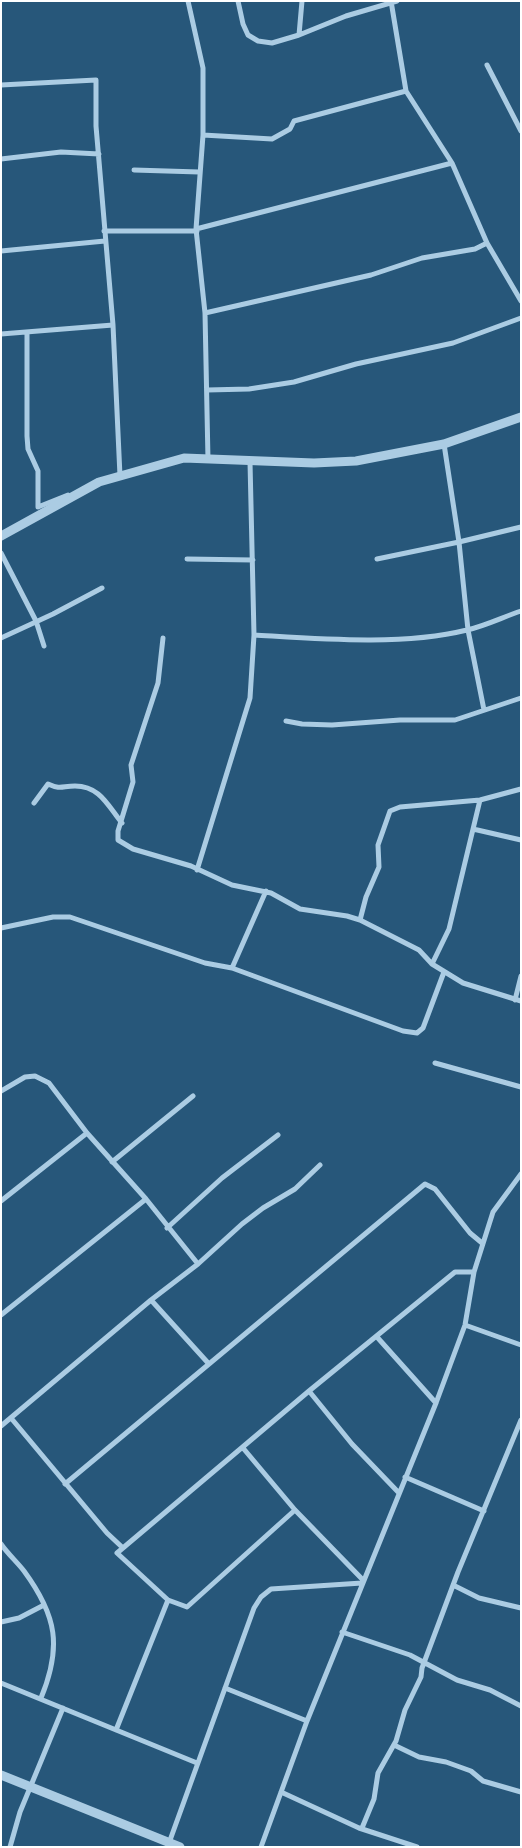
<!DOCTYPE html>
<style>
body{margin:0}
#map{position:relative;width:522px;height:1848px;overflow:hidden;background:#27577a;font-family:Overpass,sans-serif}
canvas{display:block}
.frame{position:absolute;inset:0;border:2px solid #fff;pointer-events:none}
</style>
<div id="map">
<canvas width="522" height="1848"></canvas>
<div class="frame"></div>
</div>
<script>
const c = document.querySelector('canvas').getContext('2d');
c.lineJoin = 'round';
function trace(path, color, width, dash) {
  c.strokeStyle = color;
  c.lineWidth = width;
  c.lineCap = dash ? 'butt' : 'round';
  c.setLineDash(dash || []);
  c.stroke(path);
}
trace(new Path2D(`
 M188 1 203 68V135L196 229 205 313 208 460
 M238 1 243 24 248 35 258 41 272 43 299 35 346 16 397 1
 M391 1 406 91 452 163 487 243 521 301
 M299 35 302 1
 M487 65 521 131
 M1 85 96 80V126L113 325 120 476
 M203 135 272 139 290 129 294 121 406 91
 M1 159 61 152 99 154
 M134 170 199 172
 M196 229 452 163
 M104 231H197
 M1 251 105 241
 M205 313 371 275 422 258 475 249 487 243
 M27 333V436L28 449 38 471V507L68 495
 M1 334 113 325
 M207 390 249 389 294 382 356 364 453 343 521 318
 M444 444 459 542 468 630 484 710
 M1 553 36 621 44 646
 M187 559 253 560
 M377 559 459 542 521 527
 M254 635C321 639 402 646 467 630 485 626 503 617 521 611
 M1 638 53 614 102 588
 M163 638 158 683 131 765 133 782 118 831V840L133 849 191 866 232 885 271 893 300 909 347 916 360 920 419 950 432 964 463 983 521 1001
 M286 721 302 724 332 725 400 720H455L521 698
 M34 803 48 784C61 790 62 786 75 786 100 786 108 806 122 823
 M473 829 521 840
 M197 870 250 698 254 635 250 462
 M360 920 366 897 379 867 378 845 390 811 400 807 480 800 521 789
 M1 928 53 917H70L205 963 232 968 403 1031 417 1033 423 1028 444 972
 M432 964 449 929 480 800
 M232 968 266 891
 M515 1000 521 976
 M435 1063 521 1087
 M1 1091 25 1077 35 1076 49 1083 87 1133 146 1199 198 1264
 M112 1162 193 1096
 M1 1201 87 1133
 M167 1228 222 1178 278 1135
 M1 1315 146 1199
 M465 1325 521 1345
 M377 1337 436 1403
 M209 1364 425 1184 435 1189 470 1233 482 1243
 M309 1391 352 1444 399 1493
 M11 1418 107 1533 123 1548
 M1 1426 151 1300 198 1264 242 1224 263 1208 295 1189 320 1165
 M243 1448 295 1510 363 1580
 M405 1477 484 1511
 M65 1484 209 1364 151 1300
 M295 1510 187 1607 168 1600 117 1553 309 1391 455 1272H474
 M1 1544C8 1554 17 1562 24 1571 57 1616 62 1647 41 1698
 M453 1585 479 1598 521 1608
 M1 1622 19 1618 44 1605
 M342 1632 410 1655 457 1680 490 1690 521 1706
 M1 1683 197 1763
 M225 1688 307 1721
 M116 1730 168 1600
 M394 1745 419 1757 446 1762 471 1771 483 1781 521 1792
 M281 1792 359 1828 417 1847
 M362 1828 374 1799 378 1773 396 1741 405 1710 421 1677 422 1668 458 1572 521 1420
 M169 1843 254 1608 261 1597 271 1589 362 1583
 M10 1847 20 1812 63 1708
 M261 1847 307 1721 436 1403 465 1325 474 1272 493 1212 521 1174`), '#abcce3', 5);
trace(new Path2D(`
 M1 536 99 482 184 458 314 463 356 461 444 444 521 417
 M1 1775 180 1847`), '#abcce3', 9);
</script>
